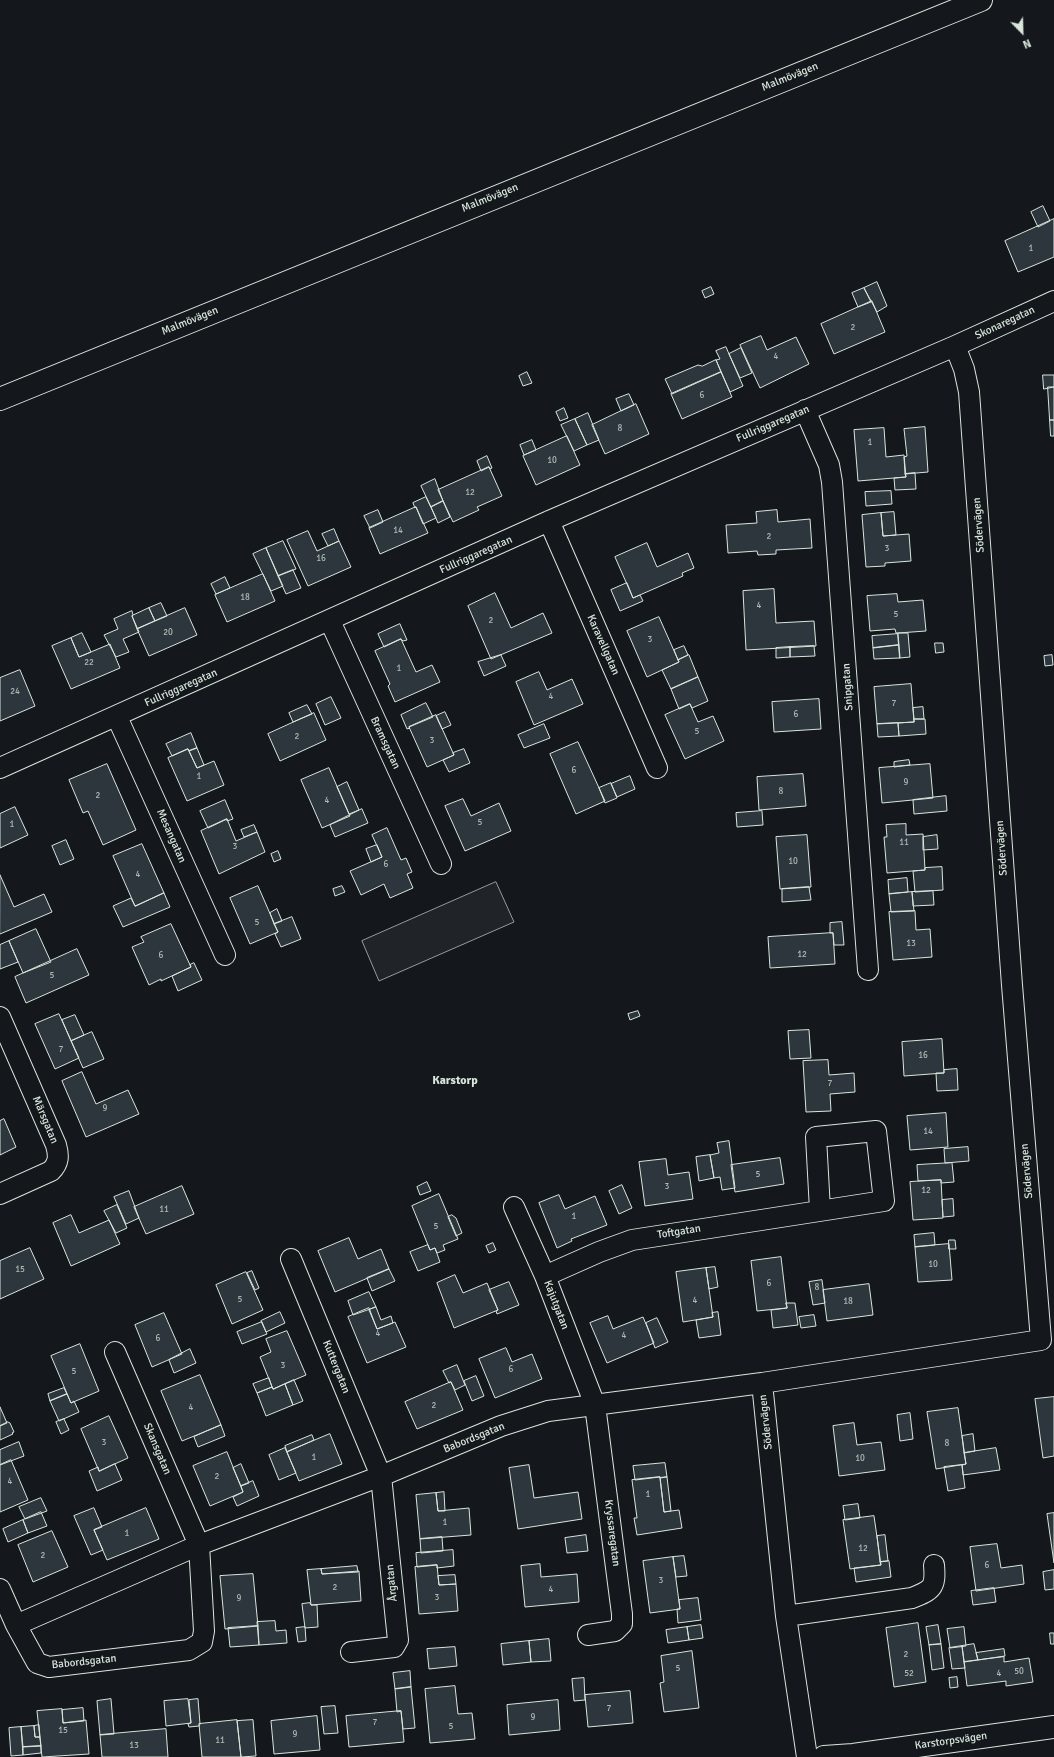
<!DOCTYPE html>
<meta charset="utf-8">
<style>
body{margin:0}
#map{position:relative;width:1054px;height:1757px;overflow:hidden;background:#14181c;font-family:Signika,sans-serif}
canvas{display:block}
.north{position:absolute;left:1002px;top:12px;width:40px;height:40px;-webkit-text-stroke:3px #14181c;paint-order:stroke;rotate:157deg;font-size:11px;font-weight:700;line-height:16px;text-align:center;color:#d8e6dc}
.north::after{content:'';display:block;margin:auto;width:14px;height:18px;background:#d8e6dc;clip-path:polygon(50% 0,100% 100%,50% 72%,0 100%)}
</style>
<div id="map">
<canvas width="1054" height="1757"></canvas>
<div class="north">N</div>
</div>
<script>
const c = document.querySelector('canvas').getContext('2d');
c.lineJoin = 'round';
function fill(path, color) {
  c.fillStyle = color;
  c.fill(path, 'evenodd');
}
function trace(path, color, width, dash) {
  c.strokeStyle = color;
  c.lineWidth = width;
  c.lineCap = dash ? 'butt' : 'round';
  c.setLineDash(dash || []);
  c.stroke(path);
}
function label(font, color, halo, rows, align = 'center') {
  c.font = font + ' Signika,sans-serif';
  c.lineWidth = 3;
  c.setLineDash([]);
  c.textBaseline = 'middle';
  c.strokeStyle = halo;
  c.fillStyle = color;
  for (const [text, x, y, turn = 0] of rows) {
    c.save();
    c.translate(x, y);
    c.rotate((+turn || 0) * Math.PI / 180);
    c.textAlign = isNaN(turn) ? turn : align;
    if (halo) c.strokeText(text, 0, 0);
    c.fillText(text, 0, 0);
    c.restore();
  }
}
const green = new Path2D(`
 M496 882 514 922 379 981 362 941Z`);
fill(green, '#202428');
trace(green, '#939e99', 1);
const building = new Path2D(`
 M1043 206 1050 221 1038 227 1031 212Z
 M1054 219V257L1018 272 1005 241Z
 M877 282 887 306 877 312 864 288Z
 M711 287 714 294 705 298 702 291Z
 M864 288 871 302 858 307 852 293Z
 M872 301 885 332 834 354 821 324Z
 M761 336 767 350 796 337 809 364 760 388 740 345Z
 M726 347 743 386 730 392 716 360 720 359 716 351Z
 M741 348 752 373 740 378 729 354Z
 M716 360 721 372 672 394 665 379 698 365 702 366Z
 M527 372 532 383 523 386 519 376Z
 M721 372 732 397 682 419 671 394Z
 M1043 375H1054V387L1044 389Z
 M1048 387H1054V420H1050Z
 M629 394 634 405 621 411 616 399Z
 M636 404 649 434 605 454 592 425Z
 M564 408 568 418 560 421 556 412Z
 M588 413 599 440 587 445 575 419Z
 M575 419 587 445 574 451 561 425Z
 M1050 420H1054V436H1051Z
 M925 427 928 472 905 474 904 457 907 456 904 429Z
 M884 428 886 457 904 455 906 477 858 481 854 430Z
 M567 436 580 465 536 485 523 456Z
 M532 440 536 450 524 455 520 445Z
 M487 456 492 468 490 469 489 467 481 471 477 461Z
 M489 467 502 496 477 507 479 510 453 522 438 490Z
 M915 473 916 489 895 490 894 478 906 477 905 474Z
 M435 479 443 501 431 507 421 486Z
 M891 491 892 504 866 506 865 492Z
 M426 497 436 518 423 524 416 507 415 508 413 503Z
 M443 501 450 517 438 523 431 507Z
 M416 507 428 533 380 554 369 528Z
 M378 510 383 522 370 528 364 516Z
 M777 510 778 522 810 519 812 548 776 550V554L758 555 757 551 728 553 726 525 757 523 756 512Z
 M894 512 896 535 883 536 881 513Z
 M881 513 883 536 909 534 911 561 885 563V566L866 567 862 515Z
 M334 529 339 541 328 546 322 534Z
 M308 531 317 551 339 541 351 567 308 586 287 540Z
 M283 541 296 569 278 576 266 548Z
 M647 543 657 567 688 553 694 568 682 573 683 576 633 598 615 557Z
 M266 548 283 586 271 591 253 554Z
 M293 570 301 588 286 594 278 576Z
 M263 574 275 601 227 622 215 595Z
 M225 577 230 588 216 594 211 584Z
 M627 583 633 598 640 595 643 601 620 611 611 590Z
 M774 589 776 623 814 621 816 646 746 650 743 591Z
 M495 593 511 628 543 613 552 633 491 659 468 606Z
 M897 594 898 602 923 600 926 631 898 633H896L895 629 870 631 867 596Z
 M161 603 167 616 155 621 149 608Z
 M149 608 155 621 137 629 132 616Z
 M185 608 197 635 149 656 137 629Z
 M132 611 133 615 132 616 139 632 123 639 129 652 116 657 104 635 118 629 114 619Z
 M659 617 679 662 647 677 627 631Z
 M400 624 407 640 403 641 401 639 384 647 378 634Z
 M82 633 91 652 79 657 71 638Z
 M898 633H908L910 657 900 658Z
 M898 634 899 645 873 648 872 636Z
 M71 638 79 657 110 644 120 668 71 689 52 646Z
 M401 639 416 672 432 665 440 682 395 702 388 686 390 684 375 651Z
 M935 643H943L944 652 936 653Z
 M899 645 900 658 874 659 873 648Z
 M684 646 688 655 678 660 674 650Z
 M814 646 815 656 790 657V647Z
 M790 647V657L776 658V648Z
 M501 655 506 666 484 676 478 662Z
 M689 655 698 677 671 689 662 670 679 662 678 660Z
 M1052 655 1053 665 1045 666 1044 656Z
 M20 670 35 706 0 721V678Z
 M539 672 547 690 572 679 583 704 534 725 516 682Z
 M698 677 708 701 692 708 690 704 679 709 671 689Z
 M911 684 914 722 877 724 874 687Z
 M331 697 341 718 325 725 316 704Z
 M819 699 821 729 774 732 772 702Z
 M426 703 433 717 409 727 410 728 407 729 401 715Z
 M690 704 698 722 713 716 724 741 685 759 665 715Z
 M307 705 312 714 293 722 289 713Z
 M923 707 924 719H914L913 708Z
 M445 712 451 725 442 729 436 716Z
 M314 713 326 740 280 761 268 734Z
 M436 715 454 755 427 767 409 727Z
 M914 719H925L926 734 899 736 898 723 914 722Z
 M898 723 899 736 878 737 877 724Z
 M544 724 550 738 524 748 518 735Z
 M191 733 197 748 189 751 188 749 172 756 166 744Z
 M578 742 605 801 576 814 550 754Z
 M197 748 204 765 197 768 189 751Z
 M188 749 197 768 214 761 224 785 187 801 168 758Z
 M464 749 470 763 449 772 443 760 454 755 453 753Z
 M909 760 910 765 894 767V762Z
 M107 764 136 830 103 845 88 811 83 813 69 780Z
 M930 764 933 798 882 803 879 768Z
 M329 768 350 816 322 828 301 780Z
 M803 774 806 806 759 810 757 777Z
 M630 776 635 789 617 797 611 784Z
 M347 782 359 810 349 814 337 787Z
 M611 783 617 798 605 803 599 788Z
 M946 796 947 811 914 814 913 800Z
 M463 799 471 816 499 803 511 831 465 851 445 806Z
 M225 800 233 819 227 821V819L208 828 200 811Z
 M15 807 28 835 0 848V814Z
 M362 809 368 823 335 837 330 825Z
 M762 811 763 825 737 827 736 813Z
 M227 819 236 841 257 832 265 852 219 874 201 831Z
 M906 824V835L923 834 925 870 887 873 884 837H887L886 825Z
 M254 825 257 832 244 837 241 830Z
 M387 828 401 860 406 858 412 872 407 874 413 888 390 898 384 884 361 895 350 871 382 857 372 835Z
 M807 835 811 887 780 889 776 837Z
 M937 835 938 849 923 850V837Z
 M66 840 74 859 60 865 52 846Z
 M142 844 164 893 135 906 113 856Z
 M377 845 382 857 371 862 366 849Z
 M278 851 281 859 274 862 271 854Z
 M942 867 943 890 915 892 913 871 925 870V868Z
 M0 875 14 907 44 894 52 912 0 934Z
 M907 878 908 892 889 894 888 880Z
 M258 886 278 932 250 944 230 898Z
 M342 886 345 892 335 896 333 889Z
 M809 887 811 900 782 902V889Z
 M933 891 934 905 913 906 912 892Z
 M912 892 914 911 891 912 889 894Z
 M164 893 170 907 123 927 113 906 131 898 135 906Z
 M277 909 282 921 274 924 270 913Z
 M915 911 916 930 930 929 932 957 893 960 889 912Z
 M292 917 301 939 281 947 275 934 278 932 274 924Z
 M842 922 844 945H834L833 933H830V923Z
 M171 924 191 967 161 981V979L149 985 132 947 144 942 141 937Z
 M36 929 51 962 23 973 9 941Z
 M833 933 835 964 770 968 768 937Z
 M9 941 18 962 0 969V945Z
 M77 949 89 975 26 1003 15 977Z
 M194 963 202 980 178 991 172 976 191 967 190 965Z
 M638 1011 640 1016 630 1020 628 1014Z
 M59 1014 79 1058 55 1069 35 1024Z
 M75 1015 84 1035 71 1041 62 1020Z
 M809 1030 811 1058 790 1059 788 1031Z
 M92 1032 104 1059 83 1068 71 1041Z
 M942 1039 944 1073 904 1076 902 1042Z
 M828 1060 829 1075 854 1073 855 1092 830 1094 831 1111 806 1112 803 1061Z
 M957 1069 958 1090 937 1091 936 1073H944V1070Z
 M82 1072 96 1104 128 1090 139 1114 86 1137 62 1081Z
 M946 1113 948 1147 910 1150 907 1116Z
 M4 1119 16 1147 0 1155V1121Z
 M729 1141 735 1188 722 1190 720 1177 714 1178 710 1155 719 1153 717 1143Z
 M968 1147 969 1161 945 1163 944 1149Z
 M710 1155 714 1178 699 1181 696 1157Z
 M780 1158 784 1184 735 1192 731 1165Z
 M666 1159 668 1175 689 1172 693 1199 645 1206 639 1162Z
 M952 1163 954 1182 941 1183V1180L918 1181 917 1165Z
 M941 1180 943 1218 913 1220 910 1182Z
 M427 1182 431 1191 420 1195 417 1187Z
 M622 1185 632 1208 619 1214 609 1191Z
 M182 1186 194 1214 146 1234 134 1207Z
 M129 1191 139 1218 126 1224 114 1197Z
 M439 1194 458 1239 443 1245 445 1250 437 1253 435 1248 430 1250 412 1206Z
 M559 1195 565 1209 595 1196 607 1225 571 1239 572 1241 557 1248 539 1203Z
 M953 1199 954 1216 943 1217 942 1200Z
 M117 1205 127 1228 116 1233 104 1211Z
 M71 1215 79 1233 109 1220 120 1244 71 1266 53 1223Z
 M452 1215 456 1218 462 1233 456 1236 448 1217Z
 M934 1233 935 1245 915 1247 914 1235Z
 M349 1238 358 1259 381 1249 389 1269 335 1292 318 1251Z
 M949 1240H955L956 1249H949Z
 M493 1243 496 1250 489 1253 486 1246Z
 M949 1244 952 1280 918 1282 915 1247Z
 M428 1245 430 1250 435 1248 440 1262 418 1271 410 1252Z
 M30 1248 44 1279 0 1299V1261Z
 M781 1257 787 1308 757 1311 751 1261Z
 M715 1267 718 1287 709 1289 706 1268Z
 M706 1268 713 1317 683 1322 676 1272Z
 M389 1269 395 1281 372 1291 367 1278Z
 M252 1271 259 1288 255 1290 247 1273Z
 M246 1272 263 1310 232 1324 216 1285Z
 M455 1275 463 1293 487 1283 498 1310 454 1328 437 1283Z
 M822 1280 825 1303 813 1305 809 1282Z
 M509 1282 519 1305 497 1314 496 1311 498 1310 489 1290Z
 M869 1284 873 1315 827 1321 823 1290Z
 M369 1292 376 1307 353 1315 348 1301Z
 M786 1303H795L798 1325 773 1328 771 1310 787 1308Z
 M376 1307 381 1320 391 1316 393 1323 377 1329 369 1310Z
 M369 1308 377 1329 395 1322 406 1347 367 1363 348 1317Z
 M280 1312 285 1323 266 1332 261 1321Z
 M718 1312 721 1335 699 1338 696 1320 713 1317 712 1313Z
 M164 1313 182 1354 152 1367 135 1325Z
 M814 1315 816 1326 801 1328 799 1317Z
 M608 1316 613 1329 643 1317 654 1343 607 1363 590 1323Z
 M657 1318 668 1342 655 1348 646 1323Z
 M262 1322 267 1334 242 1344 237 1332Z
 M287 1331 306 1375 273 1389 260 1357 271 1352 266 1339Z
 M80 1344 99 1391 71 1403 51 1356Z
 M506 1348 512 1362 532 1354 542 1379 495 1398 479 1359Z
 M190 1349 196 1363 174 1373 169 1360Z
 M457 1365 465 1385 455 1390 451 1382 449 1383 443 1371Z
 M200 1375 221 1425 182 1441 161 1391Z
 M476 1376 484 1396 472 1401 464 1381Z
 M269 1378 272 1387 257 1393 253 1384Z
 M294 1380 303 1401 293 1405 285 1384Z
 M451 1382 463 1410 417 1429 405 1402Z
 M285 1384 293 1405 266 1416 257 1393 272 1387 273 1389Z
 M64 1388 67 1394 50 1401 48 1394Z
 M67 1394 71 1403 74 1401 79 1412 59 1421 50 1401Z
 M1054 1397V1456L1043 1458 1035 1399Z
 M0 1407 7 1423 0 1426Z
 M958 1408 966 1464 936 1469 927 1412Z
 M910 1413 913 1439 900 1441 897 1415Z
 M109 1416 128 1458 99 1471 81 1429Z
 M64 1419 69 1430 61 1434 56 1422Z
 M8 1422 10 1423 14 1432 12 1433 13 1434 0 1440V1426Z
 M854 1423 857 1445 881 1442 885 1470 839 1476 833 1426Z
 M221 1425 225 1436 198 1447 194 1437Z
 M330 1434 342 1464 299 1481 287 1452Z
 M973 1434 975 1451 964 1453 962 1436Z
 M312 1435 314 1440 287 1452 285 1446Z
 M19 1442 24 1456 0 1465V1450Z
 M285 1448 296 1473 279 1480 269 1455Z
 M996 1448 1000 1470 963 1475 962 1465 966 1464 964 1453Z
 M227 1452 243 1492 210 1506 193 1466Z
 M11 1460 28 1500 0 1512V1465Z
 M665 1463 667 1477 660 1478V1477L635 1480 633 1466Z
 M115 1464 122 1480 97 1491 89 1471 98 1467 99 1471Z
 M241 1464 249 1483 241 1486 233 1468Z
 M529 1465 534 1498 578 1492 582 1519 518 1529 509 1468Z
 M962 1465 965 1488 948 1491 944 1467Z
 M660 1477 664 1512 679 1510 682 1528 637 1535 634 1518H637L632 1480Z
 M667 1477 671 1511 664 1512 660 1478Z
 M253 1481 259 1496 237 1506 233 1497 243 1492 241 1486Z
 M444 1492 445 1511H438L436 1493Z
 M436 1493 438 1511 469 1508 471 1535 420 1539 416 1495Z
 M41 1498 47 1511 25 1519 19 1507Z
 M858 1504 860 1518 845 1520 843 1506Z
 M94 1508 102 1527 94 1530 103 1550 91 1555 74 1516Z
 M146 1508 159 1539 107 1560 94 1530Z
 M41 1512 47 1526 28 1533 23 1520Z
 M1054 1513V1563L1047 1514Z
 M874 1516 881 1565 850 1569 843 1520Z
 M23 1520 28 1533 8 1542 3 1529Z
 M52 1531 68 1567 33 1582 18 1545Z
 M586 1535 588 1551 567 1553 565 1538Z
 M885 1535 888 1561 880 1562 877 1536Z
 M442 1537 443 1551 421 1553 420 1539Z
 M997 1544 1001 1568 1022 1565 1024 1584 976 1591 970 1547Z
 M453 1550 454 1566 437 1568V1565L417 1567 416 1553Z
 M684 1556 687 1576 676 1577 673 1557Z
 M673 1557 680 1609 650 1613 643 1561Z
 M889 1561 891 1577 856 1582 854 1568 881 1565 880 1562Z
 M540 1564 541 1577 577 1574 579 1602 525 1607 521 1566Z
 M437 1565 439 1585 456 1584 458 1611 419 1614 415 1567Z
 M357 1566 358 1572 322 1574 321 1569Z
 M321 1569 322 1574 359 1571 361 1601 311 1605 307 1570Z
 M1054 1570V1589L1045 1590 1043 1572Z
 M253 1574 258 1626 225 1629 220 1576Z
 M455 1575 456 1584 439 1585 438 1576Z
 M994 1588 996 1602 973 1605 971 1591Z
 M698 1598 701 1620 678 1623 677 1609H680L679 1600Z
 M310 1603 311 1605H317L318 1627 305 1628 302 1604Z
 M275 1621 276 1631 286 1630 287 1643 259 1645 257 1622Z
 M918 1623 926 1682 894 1687 886 1628Z
 M701 1625 703 1638 689 1640 687 1627Z
 M938 1625 941 1644 929 1645 926 1627Z
 M258 1626 259 1645 230 1647 228 1628Z
 M305 1627 306 1641 298 1642 296 1628Z
 M687 1627 689 1640 668 1643 666 1630Z
 M964 1627 966 1646 950 1648 947 1629Z
 M1050 1633H1054V1644H1051Z
 M549 1639 551 1661 531 1662 529 1641Z
 M529 1641 531 1662 503 1665 501 1644Z
 M941 1644 944 1668 932 1670 929 1645Z
 M974 1644 978 1660 964 1662 962 1646Z
 M962 1646 965 1668 952 1669 949 1648Z
 M455 1647 457 1666 429 1669 427 1649Z
 M1004 1649 1005 1656 978 1660 976 1653Z
 M692 1651 699 1708 664 1712 660 1683 664 1682 661 1656Z
 M1004 1657V1662L1029 1658 1033 1682 1006 1686V1681L967 1686 964 1662Z
 M410 1671 411 1687 395 1689 393 1673Z
 M957 1677 958 1687 950 1688 949 1678Z
 M584 1678 585 1700 574 1701 572 1679Z
 M455 1686 458 1714 472 1713 475 1739 430 1743 425 1689Z
 M411 1687 415 1728 403 1729 401 1711 397 1712 395 1689Z
 M630 1691 633 1723 588 1727 585 1695Z
 M111 1699 114 1734 100 1735 97 1701Z
 M188 1699 191 1723 166 1726 164 1701Z
 M198 1699 200 1724 199 1726 189 1727 188 1724 191 1723 189 1700Z
 M558 1700 560 1730 509 1735 507 1705Z
 M335 1706 338 1733 324 1734 321 1707Z
 M83 1708 84 1721 63 1723 62 1710Z
 M62 1709 63 1723 86 1720 89 1754 42 1757 37 1711Z
 M401 1711 404 1742 349 1747 346 1716Z
 M317 1716 320 1750 274 1754 271 1721Z
 M237 1720 241 1757H202L199 1724Z
 M253 1720 256 1756 241 1757 237 1721Z
 M39 1725 40 1737H35L34 1726Z
 M34 1726 35 1737H40L41 1746 23 1747 21 1727Z
 M21 1727 23 1755 11 1756 9 1728Z
 M166 1729 168 1757H102L100 1735Z
 M41 1746V1753L23 1755V1747Z`);
fill(building, '#2c363c');
trace(building, '#d8e6dc', 1);
const minor = new Path2D(`
 M805 410 829 465 832 482 868 970
 M549 521 657 768
 M330 621 441 864
 M117 717 225 955
 M0 768 549 521 955 346 1054 301
 M0 1017 56 1145C59 1156 59 1163 51 1171L0 1194
 M514 1207 545 1276 595 1405 622 1614V1624L615 1631 588 1635
 M291 1259 381 1476 398 1640 394 1647 351 1652
 M545 1276 599 1252 632 1240 884 1201 876 1131 816 1137 820 1210
 M115 1352 199 1545 204 1631 202 1642 189 1650 49 1667 37 1663 16 1625 199 1545 381 1476 501 1426 548 1411 762 1383
 M0 1589 16 1625
 M786 1616 912 1598C932 1590 936 1588 934 1565
 M807 1757 786 1616 762 1383 1041 1340 1012 985 969 392 964 369 955 346`);
const tertiary = new Path2D(`
 M824 1757 853 1755 1054 1727`);
const secondary = new Path2D(`
 M0 399 981 0`);
trace(minor, '#d8e6dc', 22);
trace(tertiary, '#d8e6dc', 24);
trace(secondary, '#d8e6dc', 24);
trace(minor, '#14181c', 20);
trace(tertiary, '#14181c', 22);
trace(secondary, '#14181c', 22);
label('9px', '#adbab4', null, [
 ["1",1031,249],
 ["2",853,328],
 ["4",776,357],
 ["6",702,396],
 ["8",620,429],
 ["1",870,443],
 ["10",552,461],
 ["12",470,493],
 ["14",398,531],
 ["2",769,537],
 ["3",887,549],
 ["16",321,559],
 ["18",245,598],
 ["4",759,606],
 ["5",896,615],
 ["2",491,621],
 ["20",168,633],
 ["3",650,640],
 ["22",89,663],
 ["1",399,669],
 ["24",15,692],
 ["4",551,697],
 ["7",894,704],
 ["6",796,715],
 ["5",697,732],
 ["2",297,737],
 ["3",432,741],
 ["6",574,771],
 ["1",199,777],
 ["9",906,783],
 ["8",781,792],
 ["2",98,796],
 ["4",327,801],
 ["5",480,823],
 ["1",12,825],
 ["11",904,843],
 ["3",235,847],
 ["10",793,862],
 ["6",386,865],
 ["4",138,875],
 ["5",257,923],
 ["13",911,944],
 ["12",802,955],
 ["6",161,956],
 ["5",52,976],
 ["7",61,1050],
 ["16",923,1056],
 ["7",830,1084],
 ["9",105,1109],
 ["14",928,1132],
 ["5",758,1175],
 ["3",667,1187],
 ["12",926,1191],
 ["11",164,1210],
 ["1",574,1217],
 ["5",436,1227],
 ["10",933,1265],
 ["15",20,1270],
 ["6",769,1284],
 ["8",817,1288],
 ["5",240,1300],
 ["4",695,1301],
 ["18",848,1302],
 ["4",378,1334],
 ["4",624,1336],
 ["6",158,1339],
 ["3",283,1366],
 ["6",511,1370],
 ["5",74,1372],
 ["2",434,1406],
 ["4",191,1408],
 ["3",104,1443],
 ["8",947,1444],
 ["1",314,1458],
 ["10",860,1459],
 ["2",217,1477],
 ["4",10,1482],
 ["1",648,1495],
 ["1",445,1523],
 ["1",127,1534],
 ["12",863,1549],
 ["2",43,1556],
 ["6",987,1566],
 ["3",661,1581],
 ["2",335,1588],
 ["4",551,1590],
 ["3",437,1598],
 ["9",239,1599],
 ["2",906,1655],
 ["5",678,1669],
 ["50",1019,1672],
 ["52",909,1674],
 ["4",999,1674],
 ["7",609,1709],
 ["9",533,1718],
 ["7",375,1723],
 ["5",451,1727],
 ["15",63,1731],
 ["9",295,1735],
 ["11",220,1741],
 ["13",134,1746]
]);
label('11px', '#d8e6dc', '#14181c', [
 ["Malmövägen",790,77,-22],
 ["Malmövägen",490,198,-22],
 ["Malmövägen",190,321,-22],
 ["Skonaregatan",1005,323,-25],
 ["Fullriggaregatan",773,424,-23],
 ["Södervägen",979,525,-94],
 ["Fullriggaregatan",476,555,-24],
 ["Karavellgatan",603,645,66],
 ["Snipgatan",848,687,-94],
 ["Fullriggaregatan",181,688,-24],
 ["Bramsgatan",385,743,65],
 ["Mesangatan",171,836,66],
 ["Södervägen",1002,848,-94],
 ["Märsgatan",45,1120,67],
 ["Södervägen",1027,1171,-95],
 ["Toftgatan",679,1232,-9],
 ["Kajutgatan",556,1305,69],
 ["Kuttergatan",336,1367,68],
 ["Södervägen",766,1422,-96],
 ["Babordsgatan",474,1438,-22],
 ["Skansgatan",157,1449,67],
 ["Kryssaregatan",612,1533,83],
 ["Årgatan",392,1583,-96],
 ["Babordsgatan",84,1662,-6],
 ["Karstorpsvägen",951,1741,-8]
]);
label('bold 12px', '#d8e6dc', '#14181c', [
 ["Karstorp",455,1081]
]);
</script>
